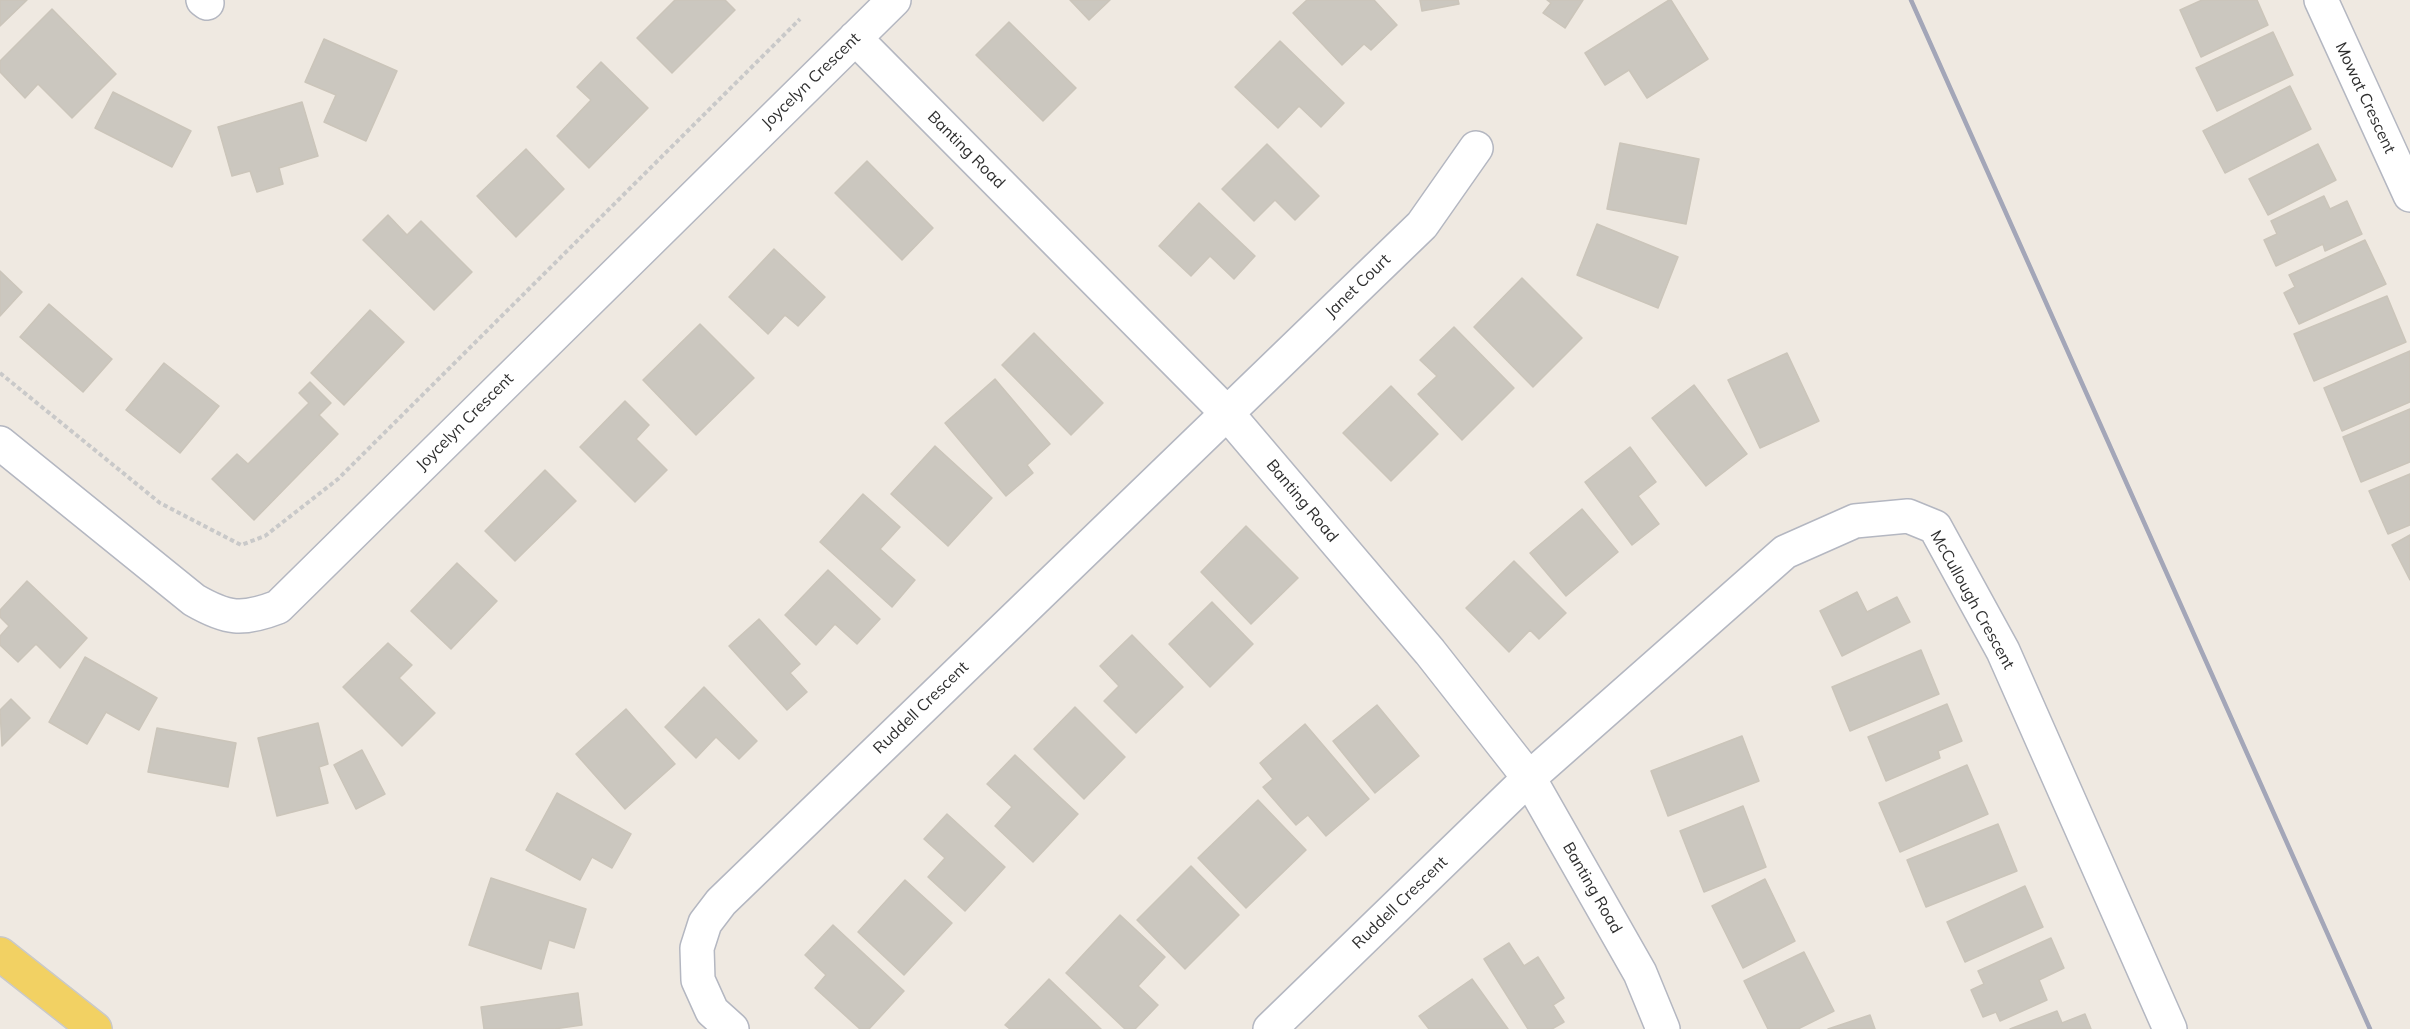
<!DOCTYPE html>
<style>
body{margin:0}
canvas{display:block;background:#efe9e1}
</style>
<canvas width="2410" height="1029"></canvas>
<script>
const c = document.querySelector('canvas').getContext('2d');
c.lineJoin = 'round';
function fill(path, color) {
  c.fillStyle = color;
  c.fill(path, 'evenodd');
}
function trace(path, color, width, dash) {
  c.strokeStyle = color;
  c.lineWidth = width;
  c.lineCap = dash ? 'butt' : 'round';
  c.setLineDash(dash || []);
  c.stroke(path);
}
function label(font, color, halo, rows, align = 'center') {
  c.font = font + ' Mulish,sans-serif';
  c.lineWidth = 5;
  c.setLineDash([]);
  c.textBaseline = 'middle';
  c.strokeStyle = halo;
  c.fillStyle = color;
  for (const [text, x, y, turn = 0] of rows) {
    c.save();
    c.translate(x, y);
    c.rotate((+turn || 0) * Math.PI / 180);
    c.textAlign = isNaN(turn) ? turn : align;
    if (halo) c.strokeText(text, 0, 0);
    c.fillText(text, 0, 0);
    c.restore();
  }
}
const building = new Path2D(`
 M0 0H27L0 26Z
 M675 0H725L735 10 672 73 637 38Z
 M1070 0H1110L1089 20Z
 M1307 0H1374L1397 25 1371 50 1364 44 1342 65 1293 13Z
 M1420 0H1458L1459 4 1422 11Z
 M1547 0H1583L1565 28 1543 13 1551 3Z
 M1669 0H1671L1708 59 1647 98 1629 70 1605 85 1585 53Z
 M2202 0H2257L2268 25 2201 57 2180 10Z
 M52 9 116 74 72 118 38 84 25 98 0 72V61Z
 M1009 22 1076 88 1043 121 976 55Z
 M2273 32 2293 75 2217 111 2196 68Z
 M324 39 397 71 366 141 324 122 336 95 305 82Z
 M1280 41 1344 103 1321 127 1299 106 1278 128 1235 87Z
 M601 62 648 108 589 168 557 136 591 100 577 87Z
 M2290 86 2311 129 2225 173 2203 131Z
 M113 92 191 131 172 167 95 128Z
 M302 102 318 156 279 168 283 184 257 192 250 171 232 176 218 127Z
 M1620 143 1699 159 1686 224 1607 209Z
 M1267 144 1319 196 1295 220 1275 200 1254 221 1222 189Z
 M2318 144 2336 180 2268 215 2249 179Z
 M526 149 564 189 516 237 477 196Z
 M867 161 933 228 902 260 835 193Z
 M2324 196 2330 209 2347 201 2362 234 2325 251 2323 244 2276 266 2264 240 2277 234 2271 221Z
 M1199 203 1255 256 1234 279 1210 256 1191 276 1159 246Z
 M388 215 407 235 421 221 472 272 434 310 363 240Z
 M1597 224 1678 257 1658 308 1577 275Z
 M2365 240 2386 284 2299 324 2284 293 2295 287 2289 275Z
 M774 249 825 297 798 326 785 315 768 334 729 297Z
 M0 271 22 292 0 316Z
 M1522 278 1582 338 1533 387 1474 327Z
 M2387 296 2406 342 2314 381 2294 334Z
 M49 304 112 359 83 392 20 337Z
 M370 310 404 342 344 405 311 373Z
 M700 324 754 378 696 435 643 380Z
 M1454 327 1514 388 1462 440 1418 394 1437 376 1420 360Z
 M1034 333 1103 403 1071 435 1002 365Z
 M2410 351V402L2342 431 2324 388Z
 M1787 353 1819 421 1760 448 1728 380Z
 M164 363 219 406 180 453 126 410Z
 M995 379 1050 444 1027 465 1033 473 1006 496 945 423Z
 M310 382 331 403 319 415 338 434 254 520 212 479 237 454 248 464 309 403 299 393Z
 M1694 385 1747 454 1706 486 1652 418Z
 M1391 386 1438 434 1391 481 1343 433Z
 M625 401 649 425 636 439 667 470 635 502 580 447Z
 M2410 409V462L2361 482 2343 437Z
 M935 446 992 498 948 546 891 494Z
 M1630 447 1656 482 1638 496 1659 524 1632 545 1585 482Z
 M545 470 576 501 515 561 485 531Z
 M2410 474V525L2388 534 2369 491Z
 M863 494 900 527 880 549 915 580 892 607 820 542Z
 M1582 509 1618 552 1566 596 1530 553Z
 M1246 526 1298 578 1251 624 1201 572Z
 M2410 535V580L2392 545Z
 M1514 561 1566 613 1539 639 1530 630 1509 652 1466 608Z
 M457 563 497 601 451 649 411 611Z
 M828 570 880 619 857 644 835 624 816 645 785 615Z
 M27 581 87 638 60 668 36 644 18 662 0 645V636L9 626 0 617V610Z
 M1857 592 1867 612 1897 597 1910 622 1842 656 1820 611Z
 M1212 602 1253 644 1210 687 1169 644Z
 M759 619 800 664 790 673 807 692 787 710 729 646Z
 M1132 635 1183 687 1136 733 1104 701 1119 686 1100 666Z
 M388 643 412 665 399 678 435 713 402 746 343 687Z
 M1921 650 1939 694 1850 731 1832 687Z
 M85 657 157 698 139 730 106 712 87 744 49 722Z
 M704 687 757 741 739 759 716 737 696 758 665 727Z
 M11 699 30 718 2 746 0 710Z
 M1947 704 1962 741 1938 751 1940 758 1886 781 1868 737Z
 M1377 705 1419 756 1375 793 1333 741Z
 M1075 707 1125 757 1084 799 1034 749Z
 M626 709 675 764 625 809 576 754Z
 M318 723 328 764 319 767 328 803 277 816 258 738Z
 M1305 724 1369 799 1326 836 1308 815 1296 825 1263 787 1273 779 1260 763Z
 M157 728 236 743 228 787 148 772Z
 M1742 736 1759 781 1668 816 1651 771Z
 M362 750 385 794 356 809 334 765Z
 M1015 755 1078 814 1033 862 995 826 1012 807 987 784Z
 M1967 765 1988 814 1900 852 1879 803Z
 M557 793 631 834 612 868 592 857 580 880 526 850Z
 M1258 800 1306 850 1246 908 1198 858Z
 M1743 806 1766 867 1704 892 1680 831Z
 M947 814 1005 867 965 911 928 877 945 858 924 839Z
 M1998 824 2017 871 1926 907 1907 860Z
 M1191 866 1239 915 1185 969 1137 920Z
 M491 878 586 909 574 948 549 940 541 969 469 945Z
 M1765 879 1795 941 1743 968 1712 906Z
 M905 880 952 923 904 975 858 932Z
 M2025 886 2043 927 1965 962 1947 922Z
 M1120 915 1165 957 1138 986 1158 1005 1135 1029H1125L1066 973Z
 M833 925 904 991 869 1029H860L815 988 826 975 805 955Z
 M2051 938 2064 968 2039 980 2047 1000 2000 1021 1996 1012 1983 1017 1971 990 1984 984 1978 971Z
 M1509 943 1524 966 1538 957 1564 998 1553 1005 1564 1022 1552 1029H1528L1484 959Z
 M1804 952 1834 1011 1798 1029H1768L1744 981Z
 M1049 979 1101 1029H1010L1005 1025Z
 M1472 979 1508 1029H1429L1419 1016Z
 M578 993 582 1025 554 1029H484L481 1007Z
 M2057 1011 2062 1023 2085 1014 2091 1029H2010Z
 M1870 1015 1875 1029H1828Z`);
fill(building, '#cbc7bf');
trace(building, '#cbc5ba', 1.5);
const minor = new Path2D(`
 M203 0 207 3
 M2321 0 2410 195
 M855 38 1226 412 1430 652 1529 778 1640 973 1663 1029
 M0 443 194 600C227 619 242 621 278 607L894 0
 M732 1029 712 1011 698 980 697 948 705 923 721 902 1422 225 1476 148
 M1270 1029 1529 778 1785 552 1855 521 1908 516 1935 527 2003 651 2170 1029`);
const major = new Path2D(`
 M0 954 95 1029`);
trace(minor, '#b4b7c1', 36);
trace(major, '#c9c9c9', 36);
trace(new Path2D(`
 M0 373 160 503 241 545 265 536 338 479 800 19`), '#c9c9c9', 4, [4.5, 3]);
trace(minor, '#fff', 33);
trace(major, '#f2d163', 33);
trace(new Path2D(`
 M1911 0 2370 1029`), '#a3a6b8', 4.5);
label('16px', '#2e2e2e', '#fff', [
 ["Joycelyn Crescent",811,81,-44],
 ["Mowat Crescent",2365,98,65],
 ["Banting Road",966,150,45],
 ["Janet Court",1358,286,-44],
 ["Joycelyn Crescent",465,422,-45],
 ["Banting Road",1302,501,50],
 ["McCullough Crescent",1972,600,61],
 ["Ruddell Crescent",921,708,-44],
 ["Banting Road",1592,888,60],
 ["Ruddell Crescent",1400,903,-44]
]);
</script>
